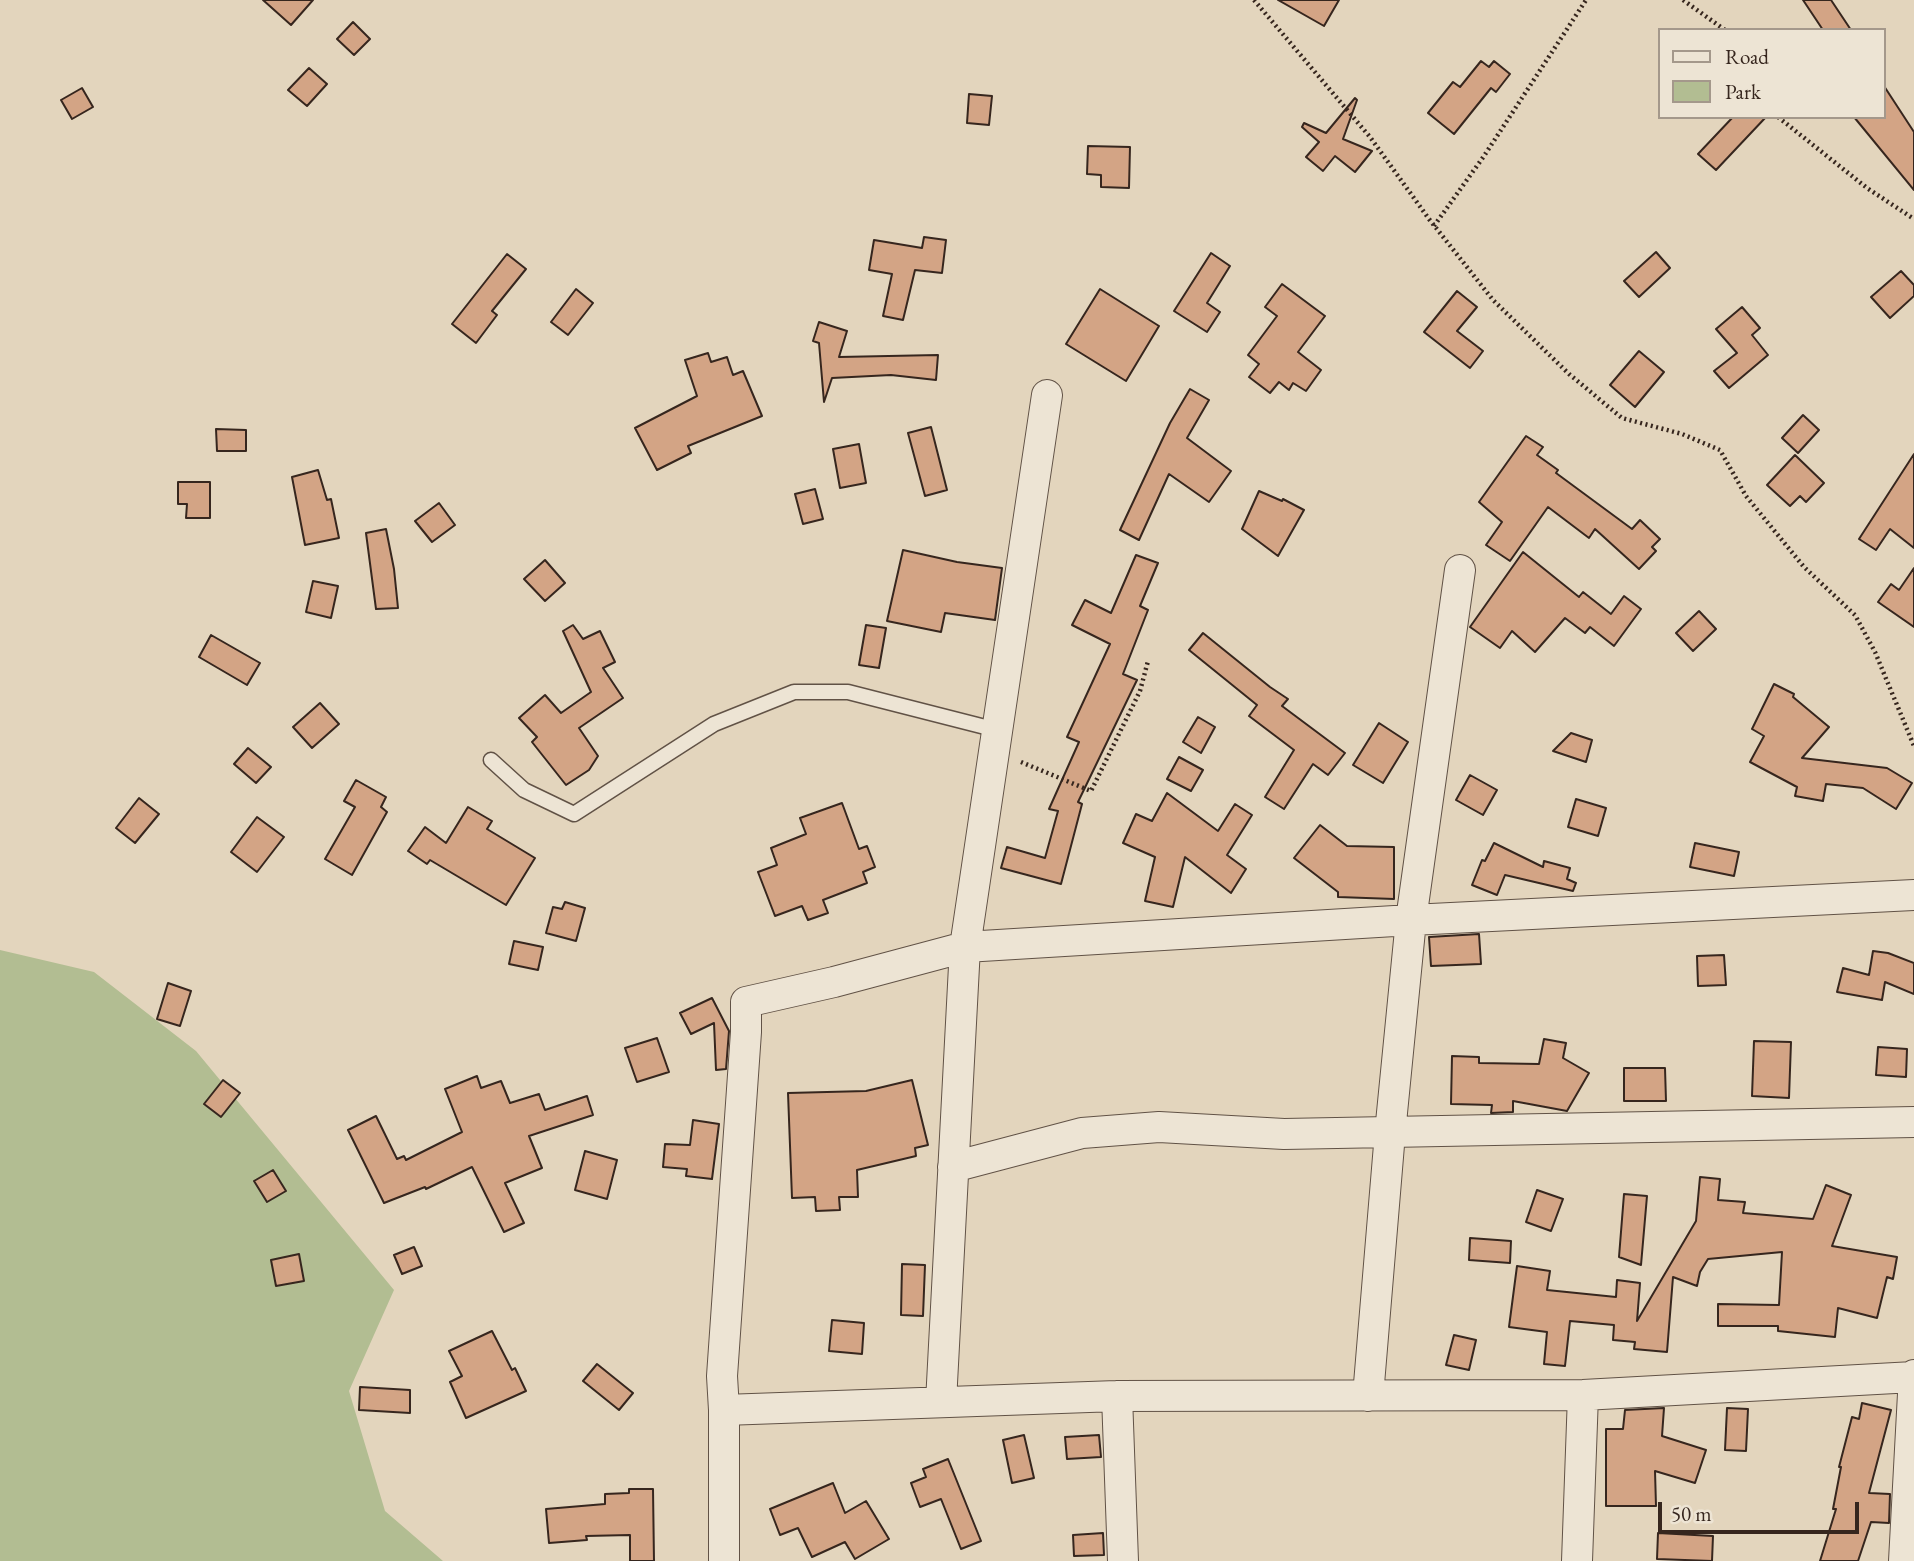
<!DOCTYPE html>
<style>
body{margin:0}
#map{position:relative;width:1914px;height:1561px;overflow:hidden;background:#e3d5bd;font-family:"EB Garamond",serif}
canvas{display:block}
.legend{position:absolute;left:1658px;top:28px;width:228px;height:91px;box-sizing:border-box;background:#ede4d4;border:2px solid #a4988b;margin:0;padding:9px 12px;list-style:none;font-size:21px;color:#36261e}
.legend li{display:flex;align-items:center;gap:14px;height:35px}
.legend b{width:35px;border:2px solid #a4988b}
.scale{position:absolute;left:1658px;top:1502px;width:201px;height:32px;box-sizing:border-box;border:4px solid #36261e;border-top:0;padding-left:9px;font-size:21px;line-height:24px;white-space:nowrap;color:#36261e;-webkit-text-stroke:5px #ede4d4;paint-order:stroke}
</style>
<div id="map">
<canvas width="1914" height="1561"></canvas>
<ul class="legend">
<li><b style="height:9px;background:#ede4d4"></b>Road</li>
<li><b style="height:19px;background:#b2bd92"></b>Park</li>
</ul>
<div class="scale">50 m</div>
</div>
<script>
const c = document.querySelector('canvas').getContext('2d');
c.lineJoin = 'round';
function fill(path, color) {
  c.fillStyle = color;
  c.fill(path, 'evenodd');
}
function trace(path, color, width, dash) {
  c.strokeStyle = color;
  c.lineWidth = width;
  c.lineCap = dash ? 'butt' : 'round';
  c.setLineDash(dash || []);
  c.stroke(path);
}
fill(new Path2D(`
 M0 950 94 972 196 1051 394 1290 349 1391 385 1511 443 1561H0Z`), '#b2bd92');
const building = new Path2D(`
 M263 0H313L291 25Z
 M1278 0H1339L1324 26Z
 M1803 0H1831L1851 30H1823Z
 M353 22 370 39 354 55 337 39Z
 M1481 61 1489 67 1494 61 1510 74 1496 92 1491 88 1454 134 1428 113 1453 82 1460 87Z
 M309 68 327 84 307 106 288 90Z
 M1884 86 1914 132V190L1854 117H1884Z
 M82 88 93 107 72 119 61 100Z
 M969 94 992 96 989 125 967 123Z
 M1355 98 1357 100 1343 139 1372 151 1355 172 1335 156 1323 171 1306 157 1319 142 1302 127 1304 123 1326 133Z
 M1733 117H1766L1716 170 1698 154Z
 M1088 146 1130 147 1129 188 1101 187V175L1087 174Z
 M924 237 946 240 942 273 915 270 903 320 883 316 892 274 869 270 874 240 922 248Z
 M1656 252 1670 268 1639 297 1624 281Z
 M1211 253 1230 266 1207 303 1220 312 1207 332 1174 311Z
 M507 254 526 269 492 311 497 315 476 343 452 324Z
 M1901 271 1914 285V296L1890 318 1871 297Z
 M1282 284 1325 316 1298 352 1321 370 1306 391 1293 383 1289 390 1279 382 1270 393 1249 377 1259 364 1248 355 1277 316 1265 307Z
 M576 289 593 303 568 335 551 322Z
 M1100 289 1159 326 1126 381 1066 344Z
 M1457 291 1477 307 1457 331 1483 351 1470 368 1424 332Z
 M1742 307 1760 328 1752 335 1768 355 1729 388 1714 371 1737 353 1716 329Z
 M819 322 847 331 839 357 938 355 936 380 891 375 832 378 824 402 819 343 813 341Z
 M1639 351 1664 372 1635 407 1610 385Z
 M708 353 711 362 727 357 733 375 743 371 762 416 688 446 691 453 657 470 635 428 697 396 685 360Z
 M1190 389 1209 400 1187 438 1231 471 1209 502 1169 474 1139 540 1120 530 1170 423Z
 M1803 415 1819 430 1798 453 1782 438Z
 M931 427 947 490 925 496 908 433Z
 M216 429 246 430V451H217Z
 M1526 436 1543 447 1537 455 1558 470 1556 473 1632 529 1640 520 1660 539 1652 547 1656 551 1639 569 1595 529 1589 538 1548 507 1510 561 1486 545 1502 522 1479 502Z
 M859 444 866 483 840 488 833 449Z
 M1914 454V548L1890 529 1876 550 1859 539Z
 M1795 455 1824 483 1806 502 1800 496 1790 506 1767 485Z
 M318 470 327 500 331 499 339 538 305 545 292 477Z
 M178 482H210V518H186L187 504H178Z
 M815 489 823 519 803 524 795 494Z
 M1259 491 1282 501 1283 499 1304 510 1278 556 1242 529Z
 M439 503 455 525 432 542 415 521Z
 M386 529 394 569 398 608 376 609 366 533Z
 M903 550 957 562 1002 568 995 620 945 613 941 632 887 621Z
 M1523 552 1579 597 1583 592 1611 614 1624 596 1641 609 1614 646 1590 627 1585 633 1565 618 1535 652 1512 631 1500 648 1470 627Z
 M1136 555 1158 563 1140 606 1148 610 1123 674 1137 680 1078 802 1082 804 1061 884 1001 868 1007 847 1045 858 1058 811 1049 809 1079 742 1067 737 1110 644 1072 625 1085 600 1111 613Z
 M545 560 565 583 545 601 524 579Z
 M1914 568V627L1878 602 1891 584 1899 590Z
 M313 581 338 586 331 618 306 612Z
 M1699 611 1716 629 1693 651 1676 633Z
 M573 625 583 639 600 631 615 662 603 668 623 698 579 728 598 756 589 770 566 785 532 742 537 737 519 718 545 695 561 713 591 692 563 631Z
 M866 625 886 628 879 668 859 665Z
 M1203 633 1270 687 1288 699 1282 706 1345 753 1328 775 1313 764 1284 809 1265 797 1294 750 1249 716 1257 705 1189 650Z
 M211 635 260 663 247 685 199 657Z
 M1774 684 1794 694 1793 697 1829 727 1802 758 1887 768 1912 783 1896 809 1863 788 1826 784 1823 801 1795 796 1797 787 1750 762 1764 736 1752 729Z
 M320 703 339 724 312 748 293 727Z
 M1198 717 1215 727 1201 753 1183 742Z
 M1379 723 1408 742 1383 783 1353 765Z
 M1571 733 1592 740 1586 762 1553 751Z
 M248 748 271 767 256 783 234 764Z
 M1179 757 1203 770 1191 791 1167 779Z
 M1470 775 1497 790 1483 815 1456 800Z
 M356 780 386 797 381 807 387 812 352 875 325 859 355 807 344 801Z
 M1167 793 1218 831 1235 804 1252 815 1227 855 1246 869 1231 893 1185 857 1173 907 1145 901 1155 857 1123 843 1136 814 1152 821Z
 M139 798 159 814 135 843 116 828Z
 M1576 799 1606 808 1598 836 1568 827Z
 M842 803 859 849 867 846 875 867 863 872 867 883 823 900 828 913 808 920 802 906 775 916 758 872 777 865 771 848 806 834 800 818Z
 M468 807 492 821 487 829 535 858 506 905 430 860 427 864 408 851 425 827 446 843Z
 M257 817 284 837 257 872 231 852Z
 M1320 825 1347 846 1394 847V899L1338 897V892L1294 858Z
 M1494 843 1543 867 1544 861 1570 868 1567 879 1576 883 1573 891 1505 875 1497 895 1472 885 1482 860 1485 861Z
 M1695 843 1739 852 1734 876 1690 867Z
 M565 902 585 908 576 941 546 933 553 907 562 909Z
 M1479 934 1481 964 1431 966 1429 937Z
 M514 941 543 947 538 970 509 964Z
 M1873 951 1888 953 1914 963V994L1885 982 1882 1000 1837 992 1843 968 1869 975Z
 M1724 955 1726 985 1698 986 1697 956Z
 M168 983 191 991 180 1026 157 1019Z
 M712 998 729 1031 726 1069 716 1070 714 1023 691 1034 680 1013Z
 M657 1038 669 1072 637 1082 625 1048Z
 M1544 1039 1566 1043 1563 1058 1589 1073 1567 1111 1513 1101V1112L1491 1113 1492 1105 1451 1104 1452 1056 1479 1057V1063L1539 1064Z
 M1754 1041 1791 1042 1789 1098 1752 1096Z
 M1878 1047 1907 1049 1906 1077 1876 1075Z
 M1624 1068H1665L1666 1101H1624Z
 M477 1076 481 1088 501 1081 510 1103 539 1094 545 1110 587 1096 593 1115 529 1136 542 1168 505 1183 524 1223 504 1232 472 1167 426 1189 425 1187 384 1203 348 1130 376 1116 397 1159 404 1156 406 1160 462 1132 445 1089Z
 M223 1080 240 1093 221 1117 204 1104Z
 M912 1080 928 1145 915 1148 916 1156 857 1170 858 1197H839L840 1210 816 1211 815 1197 792 1198 788 1093 866 1091Z
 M693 1120 719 1124 712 1179 686 1176 687 1169 663 1167 665 1144 690 1145Z
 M585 1151 617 1160 607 1199 575 1190Z
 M273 1170 286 1191 267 1202 254 1181Z
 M1700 1177 1720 1179 1718 1200 1745 1202 1743 1213 1813 1219 1826 1185 1851 1195 1832 1246 1897 1257 1893 1279 1887 1277 1877 1318 1838 1308 1835 1337 1778 1331V1326H1718V1304L1779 1305 1782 1252 1708 1259 1700 1272 1697 1286 1673 1277 1667 1352 1634 1349 1635 1342 1613 1340 1614 1325 1570 1321 1565 1366 1544 1364 1547 1332 1509 1327 1517 1266 1550 1271 1547 1290 1616 1297 1617 1280 1640 1283 1637 1321 1696 1221Z
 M1537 1190 1563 1199 1551 1231 1526 1222Z
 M1624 1194 1647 1196 1641 1265 1619 1257Z
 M1470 1238 1511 1241 1510 1263 1469 1260Z
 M414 1247 422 1266 402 1274 394 1255Z
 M299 1254 304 1281 276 1286 271 1260Z
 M902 1264 925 1265 923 1316 901 1315Z
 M832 1320 864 1323 862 1354 829 1351Z
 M492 1331 512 1370 515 1368 526 1391 466 1418 450 1382 462 1376 449 1351Z
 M1454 1335 1476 1340 1469 1370 1446 1365Z
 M597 1364 633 1393 619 1410 583 1381Z
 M360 1387 410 1390V1413L359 1410Z
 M1862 1403 1891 1410 1869 1493 1890 1494 1889 1523 1871 1522 1858 1561H1820L1836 1509H1833L1841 1467H1839L1852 1417 1859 1419Z
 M1664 1408 1662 1436 1706 1450 1695 1483 1655 1471 1656 1506H1606V1429H1623L1625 1410Z
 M1727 1408 1748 1409 1746 1451 1725 1450Z
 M1024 1435 1034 1478 1012 1483 1003 1440Z
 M1099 1435 1101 1457 1067 1459 1065 1437Z
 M948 1459 981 1541 961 1549 941 1499 920 1507 911 1483 926 1477 923 1469Z
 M833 1483 845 1513 866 1501 889 1539 855 1559 845 1542 812 1557 798 1528 780 1535 770 1509Z
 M629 1489H653L654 1561H630V1535L586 1536 587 1540 549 1543 546 1509 605 1504V1494L629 1493Z
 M1103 1533 1104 1555 1074 1556 1073 1535Z
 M1658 1533 1713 1536 1712 1561 1657 1559Z`);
fill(building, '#d3a485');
trace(building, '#36261e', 2);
const service = new Path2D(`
 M491 760 524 790 574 814 714 724 794 692H848L997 730`);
const minor = new Path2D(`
 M1914 895 1411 920 965 947 834 982 746 1002V1032L722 1376 724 1410 1117 1396 1583 1395 1914 1377
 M953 1167 1082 1133 1159 1127 1284 1134 1914 1122
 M1117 1396 1123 1561
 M1368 1396 1390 1133 1411 920 1460 570
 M941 1402 965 947 1047 395
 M724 1410V1561
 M1577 1561 1583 1395
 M1904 1561 1914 1375`);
trace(service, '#615246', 17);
trace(minor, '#615246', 32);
trace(new Path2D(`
 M1254 0 1370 137 1429 219 1493 300 1569 374 1622 418 1682 434 1720 450 1746 496 1804 567 1855 615 1875 652 1914 746
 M1683 0 1725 30
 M1778 117 1867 188 1914 219
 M1434 226 1484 156 1586 0
 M1021 762 1091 791 1140 691 1148 661`), '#36261e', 4.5, [2, 3.5]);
trace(service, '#ede4d4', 14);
trace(minor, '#ede4d4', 30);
</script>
